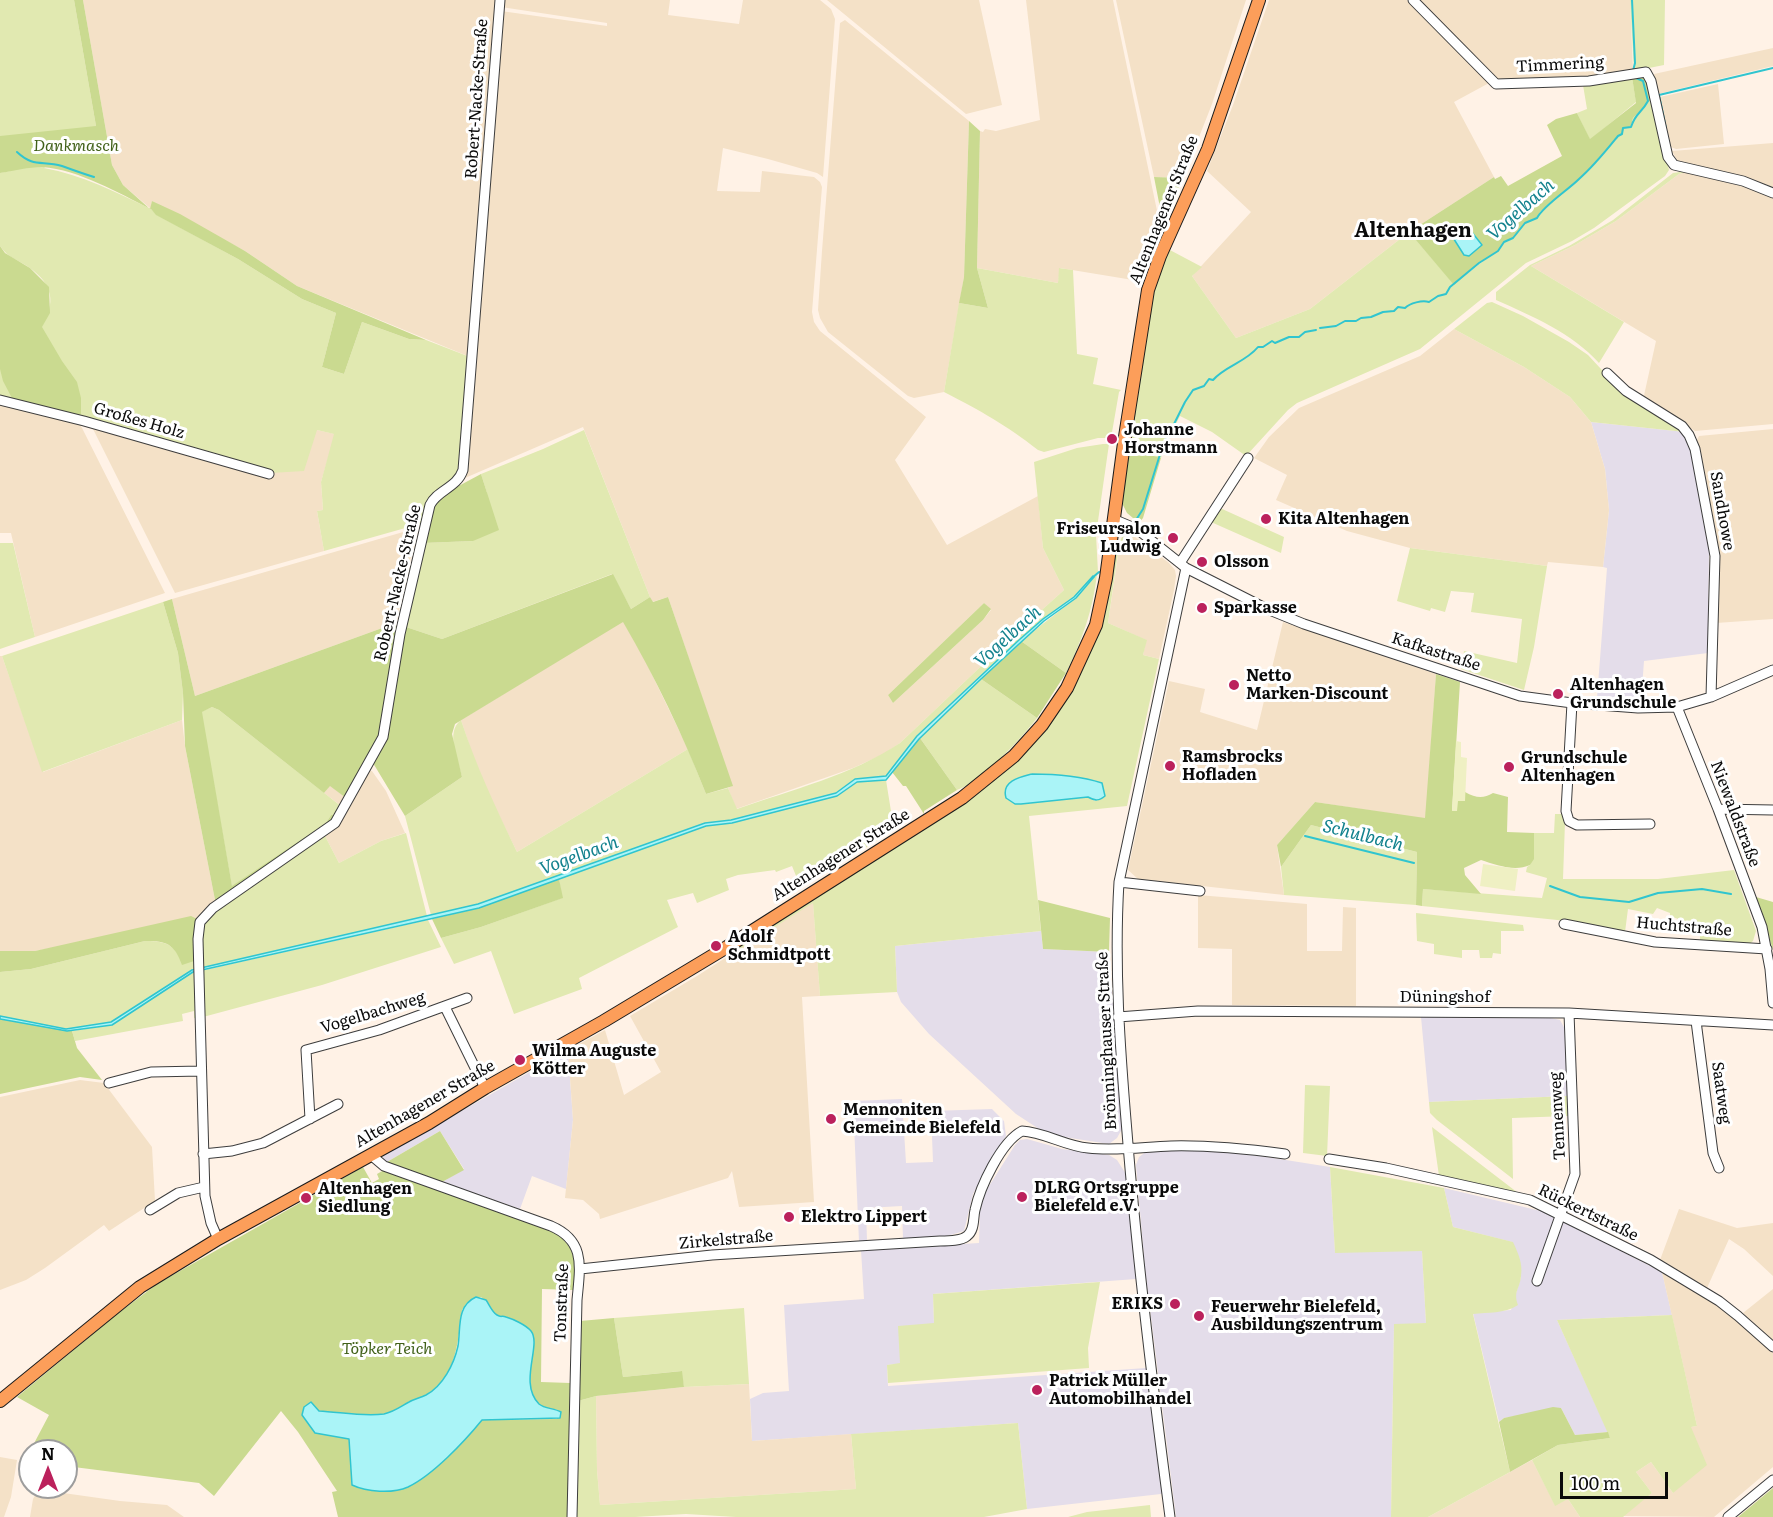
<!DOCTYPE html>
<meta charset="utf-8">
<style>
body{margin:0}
#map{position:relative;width:1773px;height:1517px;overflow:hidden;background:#fff2e6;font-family:Literata,serif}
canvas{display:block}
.north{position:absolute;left:18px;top:1439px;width:60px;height:60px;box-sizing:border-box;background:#fff;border:2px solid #9d9d9d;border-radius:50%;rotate:0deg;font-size:16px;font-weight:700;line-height:24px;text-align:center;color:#0a0a0a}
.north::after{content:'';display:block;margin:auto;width:21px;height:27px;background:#bb215c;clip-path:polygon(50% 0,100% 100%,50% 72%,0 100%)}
.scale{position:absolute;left:1560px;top:1472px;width:108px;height:27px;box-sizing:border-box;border:3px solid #0a0a0a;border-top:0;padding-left:8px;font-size:18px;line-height:21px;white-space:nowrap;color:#0a0a0a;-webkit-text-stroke:4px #fff;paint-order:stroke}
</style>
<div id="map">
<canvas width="1773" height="1517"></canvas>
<div class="north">N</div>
<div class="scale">100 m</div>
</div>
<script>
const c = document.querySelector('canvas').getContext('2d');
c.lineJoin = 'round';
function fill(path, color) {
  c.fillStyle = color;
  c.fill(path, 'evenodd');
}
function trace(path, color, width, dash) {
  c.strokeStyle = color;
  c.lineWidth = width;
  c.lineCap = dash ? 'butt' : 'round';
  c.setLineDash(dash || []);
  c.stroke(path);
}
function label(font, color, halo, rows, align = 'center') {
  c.font = font + ' Literata,serif';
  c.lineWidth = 6;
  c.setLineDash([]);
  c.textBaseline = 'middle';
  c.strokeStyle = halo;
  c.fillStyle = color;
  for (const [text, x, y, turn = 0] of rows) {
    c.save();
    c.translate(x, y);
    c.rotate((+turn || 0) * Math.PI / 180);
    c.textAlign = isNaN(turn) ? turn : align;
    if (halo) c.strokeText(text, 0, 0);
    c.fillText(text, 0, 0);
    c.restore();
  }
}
fill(new Path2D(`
 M1591 422 1685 432 1690 440 1709 548 1708 653 1644 661 1641 702 1597 698 1607 568 1603 567 1609 510 1605 469Z
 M1041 931 1043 949 1109 952 1122 1129 1117 1138 1109 1144 1064 1137 1039 1129 1016 1114 929 1034 901 1002 897 992 895 946Z
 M1421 1017 1551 1018 1560 1020 1565 1029 1567 1096 1429 1102Z
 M568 1050 573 1120 566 1189 532 1176 520 1209 442 1182 464 1169 440 1131 387 1162 383 1161V1156Z
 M902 1099 906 1163 933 1162 931 1111 992 1109 1004 1121 1006 1136 989 1163 973 1194 964 1231 947 1236 903 1239 902 1206 866 1208 867 1241 859 1242 853 1101Z
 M1027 1139 1062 1149 1109 1155 1117 1160 1126 1174 1136 1279 933 1294 934 1323 900 1364 887 1365 888 1386 1146 1368 1148 1370 1164 1491 1161 1494 1027 1509 1018 1423 752 1441 750 1399 763 1393 789 1391 784 1305 864 1299 861 1250 979 1243 980 1211 984 1194 1015 1145 1020 1140Z
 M1196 1149 1229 1151 1330 1167 1335 1252 1422 1250 1426 1323 1394 1325 1391 1517H1176L1145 1269 1136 1165 1139 1157 1147 1151Z
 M1444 1188 1545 1212 1662 1272 1672 1315 1557 1320 1608 1432 1575 1435 1561 1408 1504 1418 1499 1422 1473 1313 1511 1310 1521 1277 1512 1242 1453 1227Z`), '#e4ddea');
fill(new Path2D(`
 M83 0H497L470 357 297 286 245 251 152 201 151 209 123 185 112 165Z
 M502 0H670L668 15 739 24 743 0H820L831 9 835 19 823 177 817 173 768 159 723 148 717 191 760 192 762 171 814 177 820 182 822 187 812 312 814 322 820 331 926 417 895 460 947 545 1038 496 1043 548 1064 590 1014 635 900 743 884 754 853 768 736 809 728 788 732 786 668 597 652 602 583 427 465 478 501 11 607 26V23L501 7ZM984 603 991 610 983 620 893 703 888 695Z
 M827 0H979L1002 105 966 114Z
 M1026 0H1113L1160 225 1139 281 1060 268 1058 283 977 268 980 131 983 132 985 129 996 131 1040 120Z
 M1116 0H1246L1212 104 1183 178 1154 177Z
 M1269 0H1407L1489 83 1454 102 1494 177 1409 232 1310 309 1236 338 1192 276 1251 212 1207 171 1233 105Z
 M1418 0H1630L1633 71 1587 77H1551L1502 80 1494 79Z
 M845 20 969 121 964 277 944 392 914 398 908 396 828 332 820 318 818 310 822 251 840 23Z
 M1773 48V66L1658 94 1654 74Z
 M1718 84 1724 144 1676 149 1671 147 1660 97Z
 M1773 143V187L1748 178 1678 162 1672 151Z
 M1687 172 1746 187 1773 197V424L1695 431 1643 400 1656 341 1531 266 1575 245 1616 221 1679 174Z
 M1454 329 1524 367 1570 397 1591 422 1605 469 1609 510 1603 567 1548 562 1547 566 1410 548 1347 531 1276 500 1287 475 1254 458 1269 437 1299 408 1420 356Z
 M0 404 80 424 165 593 35 637 11 533H0Z
 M91 425 317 430 335 434 321 482 323 510 317 511 324 551 175 593Z
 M1773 429V619L1716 623 1717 607 1696 442 1699 436Z
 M417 528 396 623 195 696 172 599Z
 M1131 534 1169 563 1175 570 1176 576 1174 590 1159 659 1143 655 1146 640 1108 623 1119 549Z
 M623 621 644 658 688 749 517 852 489 795 472 753 461 720Z
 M1283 622 1436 674 1426 819 1315 802 1277 845 1284 895 1138 879 1128 870 1169 681 1205 689 1200 712 1257 730Z
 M0 656H2L43 772 182 720 185 746 216 905 199 920 35 951H0Z
 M366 771H372L386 791 405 833 381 841 339 863 324 834 345 809 324 793 330 785 346 798Z
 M1198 895 1307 904V951H1342L1343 907 1356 908V1006L1232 1005V949L1198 948Z
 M813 902 820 996 802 997 814 1202 739 1207 732 1171 728 1178 600 1219 599 1214 583 1200 565 1198 573 1120 568 1050 605 1030 624 1095 661 1072 630 1016 697 976Z
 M80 1080 104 1083 152 1147 155 1201 109 1231 104 1225 45 1268 26 1280 0 1290V1097Z
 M1679 1209 1737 1228 1773 1223V1276L1744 1249 1729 1239 1707 1288 1660 1260Z
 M1662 1272 1715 1304 1737 1319 1773 1353V1467L1714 1517 1622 1516 1652 1493 1636 1472 1651 1462 1673 1493 1691 1427 1697 1426Z
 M1773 1289V1341L1743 1313Z
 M749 1384 752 1441 851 1434 856 1489 600 1505 597 1470 596 1396 684 1387Z
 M0 1457 17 1460 11 1497 4 1517H0Z
 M1532 1460 1555 1505 1568 1499 1580 1517H1428Z
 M42 1490 120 1501 167 1505 184 1517H30L33 1499 37 1492Z`), '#f4e1c7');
fill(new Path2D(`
 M0 0H74L96 126 44 168C82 175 116 192 151 209L157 215 238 259 302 299 336 313 322 367 344 374 362 322 409 339 426 340 470 357 461 470 423 523 324 551 317 511 323 510 321 482 334 434 317 430 304 471 271 473 0 396V253L42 326C56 302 53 285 30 268 19 260 8 258 0 246V173L10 171 0 172Z
 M1630 0H1665L1664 65 1634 71Z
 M1632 77 1636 102 1590 140 1577 113 1587 109 1583 85Z
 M1652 99 1669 170 1665 176 1594 228 1572 241 1526 263 1420 349 1297 403 1288 410 1246 456 1212 432 1180 416 1164 448 1161 458 1129 449 1149 306 1168 249 1202 267 1192 276 1236 338 1310 309 1409 232 1454 284 1500 248 1504 242 1513 238 1525 223 1537 218 1549 204 1558 198 1596 163 1618 136 1622 134 1623 128 1632 125 1633 118Z
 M1680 172H1686L1679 174 1616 221 1575 245 1531 266 1624 322 1599 363C1572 333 1532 316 1496 300V292L1530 265 1569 246 1613 220 1673 173Z
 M977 268 1058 283 1059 268 1073 270 1077 354 1098 358 1093 384 1121 390 1119 392 1111 438H1098L1044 452 1038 450C1006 425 981 411 944 392L959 303 988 308Z
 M1492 302 1523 316 1569 342 1588 355 1614 383 1685 432 1591 422 1570 397 1524 367 1454 329 1487 303Z
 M584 430 650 597 631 609 612 574 442 639 406 627 423 543 473 541 487 493 481 474 543 449Z
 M1103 444H1109L1096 535 1098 572 1074 597 1043 619 917 736 886 776 855 779 836 793 731 820 705 823 478 904 431 915 405 816 462 777C458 759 445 732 461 720 476 766 496 808 517 852L688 749 706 794 728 788 737 809C791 790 852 775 900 743L1014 635 1064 590 1043 548 1034 462 1077 448Z
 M1220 508 1284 537 1281 553 1211 522Z
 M1131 534 1119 546 1108 623 1147 640 1143 655 1159 659 1127 806 1029 816 1041 931 895 946 897 992 820 996 813 903 730 955 731 952 963 802 1074 683 1116 543H1119L1122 537ZM1047 774 1091 780 1095 801 1088 797 1022 804Z
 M0 543H13L35 637 0 649Z
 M1410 548 1547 566 1534 647 1524 690 1461 669 1464 651 1517 663 1522 619 1471 612 1474 593 1451 591 1445 612 1431 608 1430 611 1397 601Z
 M1097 574C1093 610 1082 640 1066 673L1021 641 1076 598Z
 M163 602 178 653 183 693 182 720 42 772 2 656Z
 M981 679 1037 718C1021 739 981 782 957 790L920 738Z
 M212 707 219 710 342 807 337 815H331L326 823 232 887 201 712Z
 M886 780 894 830 801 888 792 866 776 872 775 870 738 875 726 879 729 890 697 903 693 893 667 900 678 927 579 978 582 989 514 1014 491 951 454 964 441 938 481 927 562 898 559 879 706 826 732 823 837 796 857 782Z
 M1555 814H1562L1565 822 1563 879H1658L1734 870 1756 931 1753 941 1749 944 1700 941V927L1670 916V913L1657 908 1653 914 1628 909 1625 932 1567 921 1422 906 1423 889 1542 898 1547 878 1526 872 1527 867 1530 865 1534 851V833H1554Z
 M1311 825 1417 852 1416 905 1284 895 1281 867Z
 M406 833 427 916 200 968V936L204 919 324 834 339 863 381 841Z
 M1416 913 1523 925 1524 931H1501V954L1493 953 1492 958H1480L1479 950H1462V958L1434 954V944L1417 941Z
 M428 920 441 947 322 985 203 1017 200 971Z
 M145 941C159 941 170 942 178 954L197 960V969L192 970 111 1022 66 1029 0 1016V972L31 969Z
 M197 971 196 1018H194V1011L182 1014 183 1021 75 1041 72 1031 112 1025 193 972Z
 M1305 1085 1330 1086 1327 1156 1303 1153Z
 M1567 1096 1568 1116 1512 1118 1513 1179 1437 1120 1430 1113 1429 1102Z
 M1432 1127 1522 1196 1439 1176Z
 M1330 1167 1444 1188 1453 1227 1513 1242C1518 1253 1523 1263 1521 1276 1520 1289 1513 1291 1518 1305 1504 1314 1488 1312 1473 1314L1510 1472 1428 1517H1391L1394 1324 1426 1323 1422 1251 1335 1253Z
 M1100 1282 1088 1348 1089 1368 888 1383 887 1365 900 1363 898 1326 934 1323 933 1294Z
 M744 1308 749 1384 684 1387 681 1371 623 1377 614 1318Z
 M1672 1315 1697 1426 1691 1427 1707 1465 1673 1493 1651 1462 1636 1472 1652 1493 1623 1517H1580L1568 1499 1555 1506 1532 1460 1558 1445 1610 1438 1557 1320Z
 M596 1396 597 1470 600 1505 856 1489 851 1434 1018 1423 1027 1509 984 1517H736L686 1514 635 1517H575L578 1401Z
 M1150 1505 1151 1517H1068L1087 1512Z`), '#e1e9b1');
fill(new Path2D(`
 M74 0H83L112 165 123 185 150 209 152 201 180 214 245 251 297 286 426 340 409 339 362 322 344 374 322 367 336 313 302 299 238 259 156 215 151 209C118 193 80 170 42 167 29 167 13 171 0 173V136L96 126Z
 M1640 76 1648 80 1652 99 1633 118 1631 127 1624 128 1622 134 1618 136 1596 163 1558 198 1549 204 1540 212 1537 218 1525 224 1513 238 1504 242 1498 251 1479 263 1454 285 1409 232 1494 177 1495 179 1501 176 1508 186 1562 156 1547 125 1556 119 1577 113 1590 139 1636 103 1632 77Z
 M969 121 980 131 977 268 988 308 959 303 964 277Z
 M1154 177 1183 178 1163 221 1162 218Z
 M0 246 5 253 30 268 49 287 50 313 42 327 62 361 77 382 81 398V414L79 415 13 400 3 381 0 369Z
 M1129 449 1161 458 1143 518 1139 523 1127 513 1122 503Z
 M481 474 499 530 473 541 423 543 433 505 453 489Z
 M613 574 631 609 650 597 653 602 668 597 733 786 706 794C683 735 655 677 623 622L455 724 452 734 462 777 405 816 373 763 406 627 442 639Z
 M172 599 195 696 396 623 391 678 381 736 346 798 330 786 324 793 219 710 212 707 202 712 232 886 326 823 331 815H337L334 822 216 905 185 746 183 693 178 653 163 602Z
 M984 603 991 609 983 620 893 703 888 695Z
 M1021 641 1066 673 1037 718 981 679Z
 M1436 674 1460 682 1452 811 1458 800 1465 801V792C1476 798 1483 799 1493 793L1508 797 1507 832 1534 833V859L1530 865C1515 872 1496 865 1481 860L1464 868 1465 875 1481 894 1423 889 1422 906 1416 905 1417 852 1311 825 1281 867 1277 845 1315 802 1425 818Z
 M920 738 957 790 924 811V814L906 786H903L892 772Z
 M559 879 563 898 481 927 441 938 432 919 479 908Z
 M1756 897 1773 902V950Z
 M1038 900 1110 918 1109 952 1043 949Z
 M191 916 199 920 197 960 182 965C175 945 167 940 145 941L31 969 0 972V951H35Z
 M0 1019 72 1031 77 1048 102 1080 80 1077 0 1094Z
 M440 1131 464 1170 442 1182 387 1162Z
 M363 1167 372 1183 379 1179 377 1174 384 1170 548 1229C577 1244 576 1261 574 1290L542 1289 541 1382 570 1383 568 1517H338L332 1492 337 1491 298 1432 281 1411 214 1496 199 1483 66 1466V1451H30L49 1415 17 1397 116 1315 157 1284ZM481 1297C489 1302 490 1312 498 1316 510 1321 524 1321 533 1334 533 1353 521 1397 544 1407 548 1409 554 1409 558 1410L557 1419 482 1420C466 1440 420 1488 394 1491 381 1492 365 1487 352 1485L349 1439 343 1437 315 1433 302 1415 304 1407 311 1402 319 1411C340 1412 363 1417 384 1414 394 1413 400 1407 408 1402 415 1399 423 1397 429 1393 457 1374 458 1340 462 1310 467 1301 472 1299 481 1297Z
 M614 1318 623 1377 682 1371 684 1387 596 1396 578 1401 580 1321Z
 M1553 1407 1561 1408 1575 1435 1608 1432 1610 1438 1558 1445 1510 1472 1499 1422 1504 1418Z
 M1773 1488V1517H1738Z`), '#cada90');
fill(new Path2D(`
 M1456 741 1461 742V757L1467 758 1465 801H1458L1457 811H1452Z
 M1483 864 1518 869 1515 891 1480 886Z`), '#eff0c3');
const water = new Path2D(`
 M1467 226 1482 245 1469 256 1464 255 1452 236Z
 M1093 576 1094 577 1076 598 1044 621 981 679 919 739 886 780 857 782 837 796 732 823 706 826 479 908 193 972 112 1025 67 1031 0 1019V1016L66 1029 111 1022 192 970 478 904 705 823 731 820 836 793 855 779 886 776 917 736 1019 640 1043 619 1074 597Z
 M1032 774C1056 774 1080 776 1102 783L1105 796C1099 801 1095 801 1088 797L1021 804H1015L1006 798C1001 781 1020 777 1032 774Z
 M476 1297 486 1300C489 1304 492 1312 497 1315 502 1318 501 1315 506 1317 513 1319 526 1325 531 1331 542 1345 518 1383 539 1404 545 1409 554 1408 561 1412L560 1418 482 1420C464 1442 433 1475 408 1487 392 1494 367 1492 352 1485L349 1439 315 1433 302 1415 304 1407 311 1402 319 1411C340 1412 363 1417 384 1414 394 1412 400 1407 409 1402 414 1399 420 1398 426 1395 443 1386 454 1364 458 1346 461 1328 456 1306 476 1297Z`);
fill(water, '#aaf4f7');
trace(water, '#30c5cf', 1.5);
trace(new Path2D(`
 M1632 0 1635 63 1633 71
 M1666 129 1659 95 1773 68
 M17 152C34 168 42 160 62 166 73 170 84 174 94 177
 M1320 328 1336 326 1345 321H1356L1361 318 1371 317 1383 312 1394 311 1398 307 1405 308C1410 303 1422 300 1429 302L1438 296 1446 294 1450 287 1479 263 1498 251 1504 242 1513 238 1525 223 1537 218C1543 206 1568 190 1579 179 1594 166 1605 152 1618 136L1622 134 1623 128 1631 127C1636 112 1641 114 1648 101L1643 81 1636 78
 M1136 520 1143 509 1162 448 1185 402 1193 390 1204 386 1209 379 1213 380C1225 366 1246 362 1258 347H1263L1272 341 1275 343 1289 337H1299L1305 332 1316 330
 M1092 578 1099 572
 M1305 836 1414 863
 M1550 886 1580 897 1629 902 1658 893 1702 889 1731 894`), '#30c5cf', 2);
const minor = new Path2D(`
 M1413 0 1496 84 1589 81 1646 72 1651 81 1668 157 1674 165 1743 181 1773 193
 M1607 373 1626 391 1682 426 1689 435 1695 449 1715 556 1711 697
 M0 400 84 421 269 474
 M1113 519 1137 529 1186 568 1267 609 1304 624 1520 696 1572 703 1638 708 1677 707 1711 697 1773 670
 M1180 563 1248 458
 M1572 703 1566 811 1569 821 1577 825 1650 824
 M1677 707 1718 809 1762 927 1770 969 1773 1003
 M1718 809 1773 810
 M1119 882 1200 891
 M1564 924 1655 942 1767 949
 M445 1007 485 1088
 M1118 1017 1198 1011 1569 1013 1773 1025
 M1696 1021 1713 1153 1719 1168
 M109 1083 151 1072 201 1071
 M310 1119 306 1050 379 1030 467 998
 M203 1154 232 1151 263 1143 338 1104
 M371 1155 384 1166 551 1226C586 1241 580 1267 577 1300L572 1517
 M1329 1159 1386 1168 1530 1200 1651 1260 1719 1301 1738 1316 1773 1347
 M150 1210 178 1193 204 1187
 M218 1239 211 1223 205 1196 198 939 200 922 213 908 335 823 383 737 400 634 430 505C437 490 457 488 463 470L500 0
 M580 1269 712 1255 940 1241C949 1241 961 1241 967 1236 975 1230 973 1218 975 1210 980 1187 1001 1142 1022 1131 1044 1132 1065 1146 1088 1148 1116 1151 1143 1147 1171 1146 1209 1145 1247 1149 1285 1154
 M1537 1281 1575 1174 1569 1013
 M1170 1517C1153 1389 1137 1261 1127 1132 1120 1049 1114 966 1119 882L1186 568
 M1728 1517 1773 1480`);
const major = new Path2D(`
 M0 1401 140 1287 218 1239 429 1123 485 1088 604 1021 727 947 962 798 1014 756 1042 725 1067 688 1096 625 1106 578 1124 443 1148 290 1160 256 1208 149 1259 0`);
trace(minor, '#3d3d3d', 11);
trace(major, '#1b1b1b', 14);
trace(minor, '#fff', 9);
trace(major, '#fc9e5a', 12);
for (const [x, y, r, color] of [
 [1112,439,6,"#bb215c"],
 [1266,519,6,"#bb215c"],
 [1173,538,6,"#bb215c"],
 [1202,562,6,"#bb215c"],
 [1202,608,6,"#bb215c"],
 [1234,685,6,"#bb215c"],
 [1558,694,6,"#bb215c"],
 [1170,766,6,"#bb215c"],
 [1509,767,6,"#bb215c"],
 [716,946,6,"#bb215c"],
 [520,1060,6,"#bb215c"],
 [831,1119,6,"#bb215c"],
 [1022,1197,6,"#bb215c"],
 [306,1198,6,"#bb215c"],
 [789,1217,6,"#bb215c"],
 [1175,1304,6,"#bb215c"],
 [1199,1316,6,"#bb215c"],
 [1037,1390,6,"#bb215c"]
]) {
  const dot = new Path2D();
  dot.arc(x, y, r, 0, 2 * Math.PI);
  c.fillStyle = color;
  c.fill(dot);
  trace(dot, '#fff', 2);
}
label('16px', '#0a0a0a', '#fff', [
 ["Timmering",1560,65,-3],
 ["Robert-Nacke-Straße",477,99,-86],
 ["Altenhagener Straße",1164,210,-68],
 ["Großes Holz",139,421,16],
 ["Sandhowe",1722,511,80],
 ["Robert-Nacke-Straße",398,583,-77],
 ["Kafkastraße",1436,652,18],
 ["Niewaldstraße",1735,814,69],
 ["Altenhagener Straße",841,855,-32],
 ["Huchtstraße",1684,927,5],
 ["Düningshof",1445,997],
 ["Vogelbachweg",373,1013,-17],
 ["Brönninghauser Straße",1107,1041,-93],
 ["Saatweg",1721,1093,82],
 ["Altenhagener Straße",425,1104,-30],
 ["Tennenweg",1558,1116,-93],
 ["Rückertstraße",1588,1213,26],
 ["Zirkelstraße",726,1240,-5],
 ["Tonstraße",562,1303,-88]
]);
label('italic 16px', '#41611a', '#fff', [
 ["Dankmasch",76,146],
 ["Töpker Teich",387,1349]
]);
label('bold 16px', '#0a0a0a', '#fff', [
 ["Johanne",1124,430],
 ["Horstmann",1124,448],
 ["Kita Altenhagen",1278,519],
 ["Friseursalon",1161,529,"right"],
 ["Ludwig",1161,547,"right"],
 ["Olsson",1214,562],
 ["Sparkasse",1214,608],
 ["Netto",1246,676],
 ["Marken-Discount",1246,694],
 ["Altenhagen",1570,685],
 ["Grundschule",1570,703],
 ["Ramsbrocks",1182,757],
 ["Hofladen",1182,775],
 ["Grundschule",1521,758],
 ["Altenhagen",1521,776],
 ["Adolf",728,937],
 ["Schmidtpott",728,955],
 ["Wilma Auguste",532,1051],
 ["Kötter",532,1069],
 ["Mennoniten",843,1110],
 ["Gemeinde Bielefeld",843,1128],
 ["DLRG Ortsgruppe",1034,1188],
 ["Bielefeld e.V.",1034,1206],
 ["Altenhagen",318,1189],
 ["Siedlung",318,1207],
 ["Elektro Lippert",801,1217],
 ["ERIKS",1163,1304,"right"],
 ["Feuerwehr Bielefeld,",1211,1307],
 ["Ausbildungszentrum",1211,1325],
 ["Patrick Müller",1049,1381],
 ["Automobilhandel",1049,1399]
], 'left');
label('italic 18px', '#13828e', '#fff', [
 ["Vogelbach",1521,210,-41],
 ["Vogelbach",1008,637,-42],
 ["Schulbach",1363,836,14],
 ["Vogelbach",579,856,-20]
]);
label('bold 20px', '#0a0a0a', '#fff', [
 ["Altenhagen",1413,231]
]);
</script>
